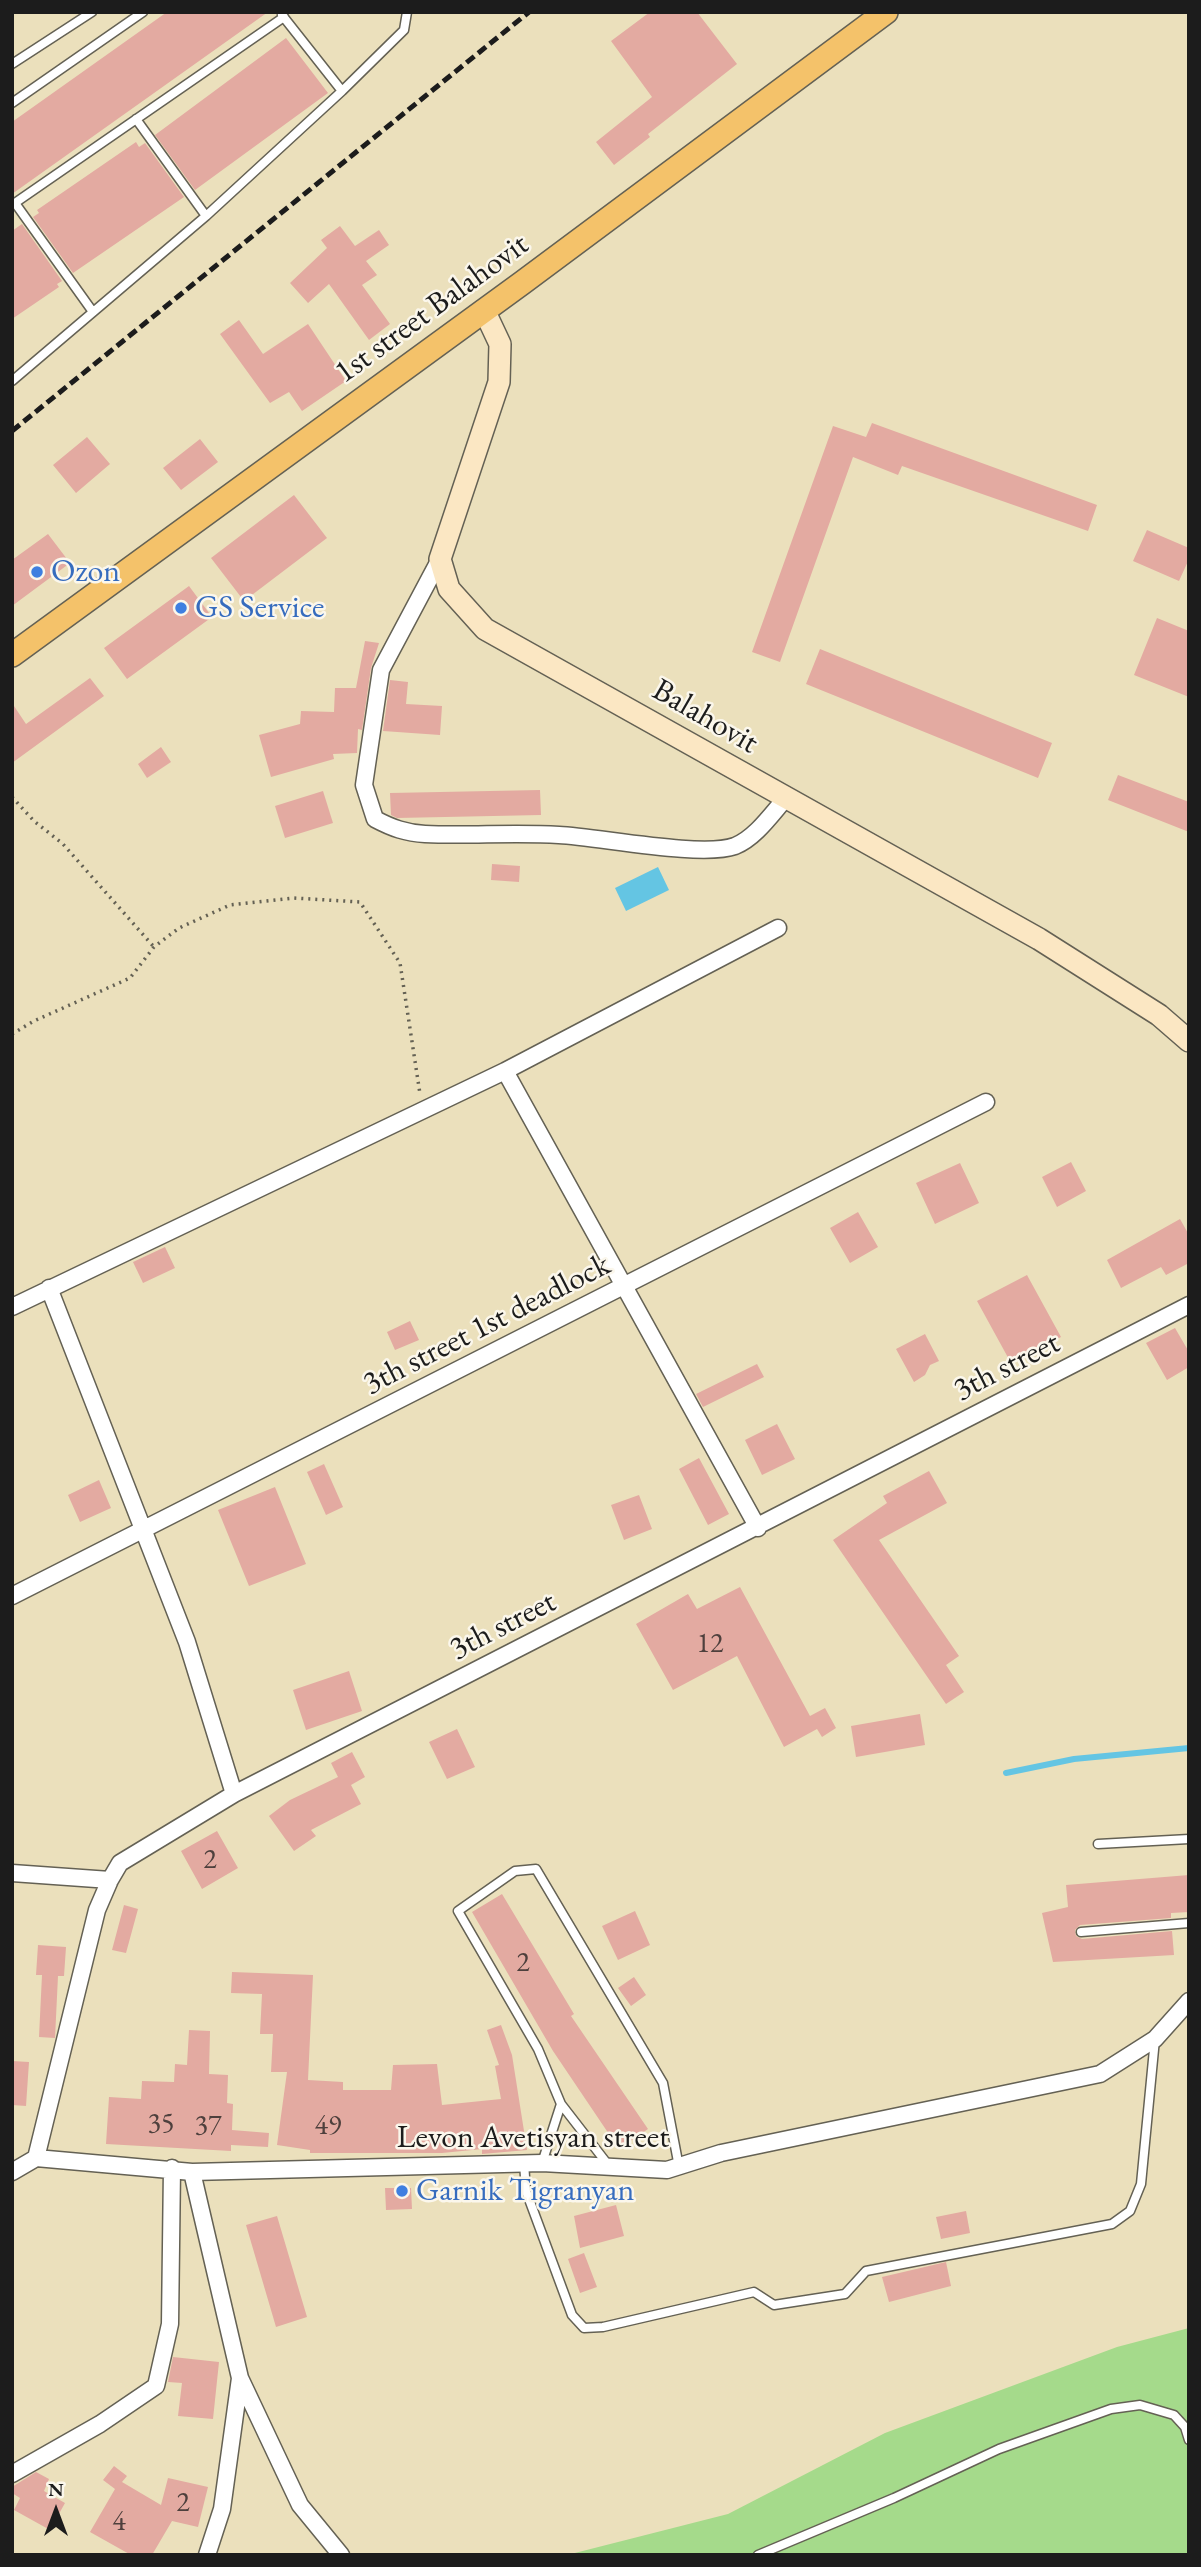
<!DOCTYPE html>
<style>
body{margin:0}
#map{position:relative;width:1201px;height:2567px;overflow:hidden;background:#ebe0bc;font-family:"EB Garamond",serif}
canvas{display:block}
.frame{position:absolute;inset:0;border:14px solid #1c1c1c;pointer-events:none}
.north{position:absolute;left:21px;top:2476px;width:70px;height:70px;-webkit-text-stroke:5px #fbf7ec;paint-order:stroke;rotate:0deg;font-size:19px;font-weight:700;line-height:28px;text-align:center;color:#1c1c1c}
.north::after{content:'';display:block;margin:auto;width:24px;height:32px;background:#1c1c1c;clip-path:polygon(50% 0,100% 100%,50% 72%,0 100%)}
</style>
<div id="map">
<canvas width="1201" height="2567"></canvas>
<div class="frame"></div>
<div class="north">N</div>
</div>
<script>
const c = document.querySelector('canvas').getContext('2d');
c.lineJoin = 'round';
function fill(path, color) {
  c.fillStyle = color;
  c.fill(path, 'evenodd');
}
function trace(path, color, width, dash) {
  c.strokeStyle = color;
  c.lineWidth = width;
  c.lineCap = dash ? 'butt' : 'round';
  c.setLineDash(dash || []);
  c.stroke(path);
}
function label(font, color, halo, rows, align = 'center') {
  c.font = font + ' "EB Garamond",serif';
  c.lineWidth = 5;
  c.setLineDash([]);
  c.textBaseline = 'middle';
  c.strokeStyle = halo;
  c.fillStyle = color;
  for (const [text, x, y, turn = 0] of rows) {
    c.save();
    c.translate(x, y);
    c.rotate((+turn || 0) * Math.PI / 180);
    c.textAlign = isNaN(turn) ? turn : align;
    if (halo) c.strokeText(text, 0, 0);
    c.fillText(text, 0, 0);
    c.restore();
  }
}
fill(new Path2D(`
 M1189 2328V2555H567L728 2514 885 2433 1117 2347Z`), '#a5da8b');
fill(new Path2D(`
 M658 867 669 890 626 911 615 888Z`), '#64c5e3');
trace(new Path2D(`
 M1006 1773 1074 1759 1189 1748`), '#64c5e3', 6);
fill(new Path2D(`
 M167 12H268L12 194V122Z
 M650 12H697L737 64 648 134 650 137 614 165 596 142 652 97 611 41Z
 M286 38 328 93 195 190 155 135Z
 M136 142 139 147 145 143 184 197 73 273 33 217 39 213 37 210Z
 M22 224 62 281 57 284 59 287 12 319V231Z
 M340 226 355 246 379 230 389 245 366 261 377 275 362 285 390 324 369 340 329 284 308 303 290 283 327 248 321 240Z
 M239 320 263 354 308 324 346 381 302 411 289 392 270 403 220 334Z
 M872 423 1097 505 1088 531 902 466 898 475 853 457 780 662 752 652 833 426 866 437Z
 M87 437 110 464 76 493 53 465Z
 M200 439 218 462 181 490 163 468Z
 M294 495 327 538 244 601 211 558Z
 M1147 530 1189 548V559L1179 581 1133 561Z
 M48 534 70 563 12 606V560Z
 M189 586 212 617 127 679 104 648Z
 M1157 618 1189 631V697L1134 675Z
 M365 641 379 643 371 668 362 730 358 729 357 753 333 754 334 759 271 777 259 735 300 724 301 711 334 712 335 688H356Z
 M820 649 1052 743 1038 778 806 684Z
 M90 678 104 696 12 763V703L26 724Z
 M390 680 408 682 406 704 442 706 440 735 383 731Z
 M161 747 171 762 147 778 138 764Z
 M1118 775 1189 802V832L1108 800Z
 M540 790 541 815 397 818 391 815 390 793Z
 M323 791 333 823 285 838 275 806Z
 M492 864 520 866 519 882 491 880Z
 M1071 1162 1086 1191 1057 1207 1042 1177Z
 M960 1163 979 1203 935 1224 916 1183Z
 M858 1212 878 1247 850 1263 830 1228Z
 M1180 1219 1189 1235V1263L1166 1275 1161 1267 1121 1288 1107 1260Z
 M165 1247 175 1268 143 1283 133 1262Z
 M1027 1275 1061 1337 1011 1363 977 1301Z
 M410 1321 419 1340 395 1350 387 1332Z
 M1175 1328 1189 1352V1367L1167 1380 1146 1343Z
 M925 1334 939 1361 930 1365 925 1375 914 1382 896 1349Z
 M757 1364 764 1377 703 1407 696 1394Z
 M777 1424 795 1459 762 1475 745 1440Z
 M699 1458 729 1514 708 1525 679 1469Z
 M324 1464 343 1507 326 1515 307 1472Z
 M929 1471 947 1503 879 1540 959 1656 946 1665 964 1692 946 1704 833 1540 887 1503 883 1496Z
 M99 1480 111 1508 80 1522 68 1495Z
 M275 1487 306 1564 249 1586 218 1510Z
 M639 1495 652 1529 624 1540 611 1505Z
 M740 1587 810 1716 825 1708 836 1728 822 1737 817 1729 784 1747 737 1656 673 1690 636 1624 688 1594 697 1609Z
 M349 1671 362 1711 306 1730 293 1690Z
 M920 1714 925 1745 856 1757 851 1726Z
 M457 1729 475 1767 447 1779 429 1742Z
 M352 1752 365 1777 351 1785 361 1804 311 1830 316 1836 294 1851 269 1816 290 1800 338 1777 331 1763Z
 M217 1831 238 1868 202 1889 181 1851Z
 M1189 1875V1912L1171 1913V1918L1080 1925 1075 1930 1076 1936 1082 1939 1172 1931 1174 1955 1053 1962 1042 1913 1068 1907 1066 1885Z
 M502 1894 574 2014 571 2016 648 2129 619 2149 553 2051 472 1912Z
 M124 1905 138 1909 126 1953 112 1950Z
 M635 1911 650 1945 618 1960 602 1926Z
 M38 1945 66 1947 64 1976H58L55 2038 39 2037 42 1975H36Z
 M232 1972 313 1975 308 2080 343 2082V2090H391L393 2065 437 2064 442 2105 501 2099 495 2066 499 2065 487 2030 501 2025 512 2055 527 2150 482 2154V2149L442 2153H310V2150L277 2145 287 2072H271L273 2034H260L262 1994 231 1993Z
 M634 1977 646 1995 631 2006 618 1988Z
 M189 2030 210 2031 209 2074 228 2075 227 2103 233 2104 232 2130 269 2133 268 2147 231 2145V2151L106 2144 109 2097 141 2099 142 2081 174 2082 175 2064 187 2065Z
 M12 2061 29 2062 26 2106 12 2105Z
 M385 2188H411L412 2209 386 2210Z
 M616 2205 624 2236 580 2248 574 2216Z
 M966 2211 970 2233 941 2239 936 2217Z
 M277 2216 307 2317 276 2327 246 2225Z
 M584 2253 597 2287 580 2293 568 2259Z
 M946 2262 951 2286 889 2302 882 2277Z
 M173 2357 219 2362 213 2419 178 2416 182 2383 168 2382Z
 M114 2466 127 2476 122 2482 161 2505 168 2478 208 2487 198 2527 172 2521 152 2555H131L90 2532 115 2489 103 2480Z
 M36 2472 49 2479 44 2491 65 2503 50 2530 14 2510 20 2498 12 2493V2487Z`), '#e3aaa1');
const lane = new Path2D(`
 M282 15 342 91
 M12 64 92 12
 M12 103 143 12
 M136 119 206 216
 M15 203 93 312
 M12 205 284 17
 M12 381 206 216 342 91 404 30 407 12
 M1098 1844 1189 1839
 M1081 1932 1189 1923
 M561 2104 609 2166
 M524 2163 526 2191 572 2315 584 2328 603 2327 754 2292 774 2305 845 2294 866 2271 1112 2224 1130 2211 1141 2184 1155 2039
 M542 2163 561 2104 538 2049 458 1911 515 1871 536 1869 663 2083 679 2167
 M758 2555 894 2498 999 2449 1111 2409 1140 2405 1174 2415 1185 2427 1189 2440`);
const street = new Path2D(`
 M440 559 381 670 364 785 375 819C392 828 406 833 425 834 470 836 514 832 559 835 599 837 702 858 735 846 755 838 771 815 785 799
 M505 1071 758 1528
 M49 1288 187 1642 234 1794
 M12 1307 505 1071 778 928
 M12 1596 986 1102
 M12 1873 110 1880
 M36 2158 97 1910 110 1880 120 1863 234 1794 1189 1305
 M12 2172 36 2158 192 2172 542 2163 667 2170 721 2153 1100 2074 1155 2039 1189 2001
 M192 2172 240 2378 222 2509 207 2555
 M240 2378 300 2505 341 2555
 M12 2474 100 2424 156 2386 170 2324 172 2168`);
const secondary = new Path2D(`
 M484 310 500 344 499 382 440 559 449 589 485 629 1039 939 1159 1015 1189 1041`);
const primary = new Path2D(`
 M12 655 522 283 886 12`);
trace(lane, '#646154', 11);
trace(street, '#646154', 19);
trace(secondary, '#646154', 24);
trace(primary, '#646154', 26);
trace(new Path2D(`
 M12 797 34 821 63 844 154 947
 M12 1034 34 1021 130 978 154 947 179 928 230 905 294 898 360 902 400 963 420 1094`), '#646154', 3.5, [2, 5]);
trace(lane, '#fff', 8);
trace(street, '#fff', 16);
trace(secondary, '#fbe7c3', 21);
trace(primary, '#f4c26a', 23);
trace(new Path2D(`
 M12 431 529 12`), '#1c1c1c', 5, [10, 5]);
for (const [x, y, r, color] of [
 [37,572,7,"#3f7fe0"],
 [181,608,7,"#3f7fe0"],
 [402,2191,7,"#3f7fe0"]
]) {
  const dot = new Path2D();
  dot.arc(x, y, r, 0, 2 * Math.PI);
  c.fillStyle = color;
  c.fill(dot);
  trace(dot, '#fbf7ec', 2.5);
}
label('28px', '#4e403d', null, [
 ["12",710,1644],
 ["2",210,1860],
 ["2",523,1963],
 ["35",161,2124],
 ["37",208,2126],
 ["49",328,2126],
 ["2",183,2503],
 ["4",119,2522]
]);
label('32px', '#1c1c1c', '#fbf7ec', [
 ["1st street Balahovit",432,309,-36],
 ["Balahovit",705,717,30],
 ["3th street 1st deadlock",487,1325,-27],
 ["3th street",1007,1367,-27],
 ["3th street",503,1626,-27],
 ["Levon Avetisyan street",533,2138]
]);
label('32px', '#366cbe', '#fbf7ec', [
 ["Ozon",51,572],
 ["GS Service",195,608],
 ["Garnik Tigranyan",416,2191]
], 'left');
</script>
